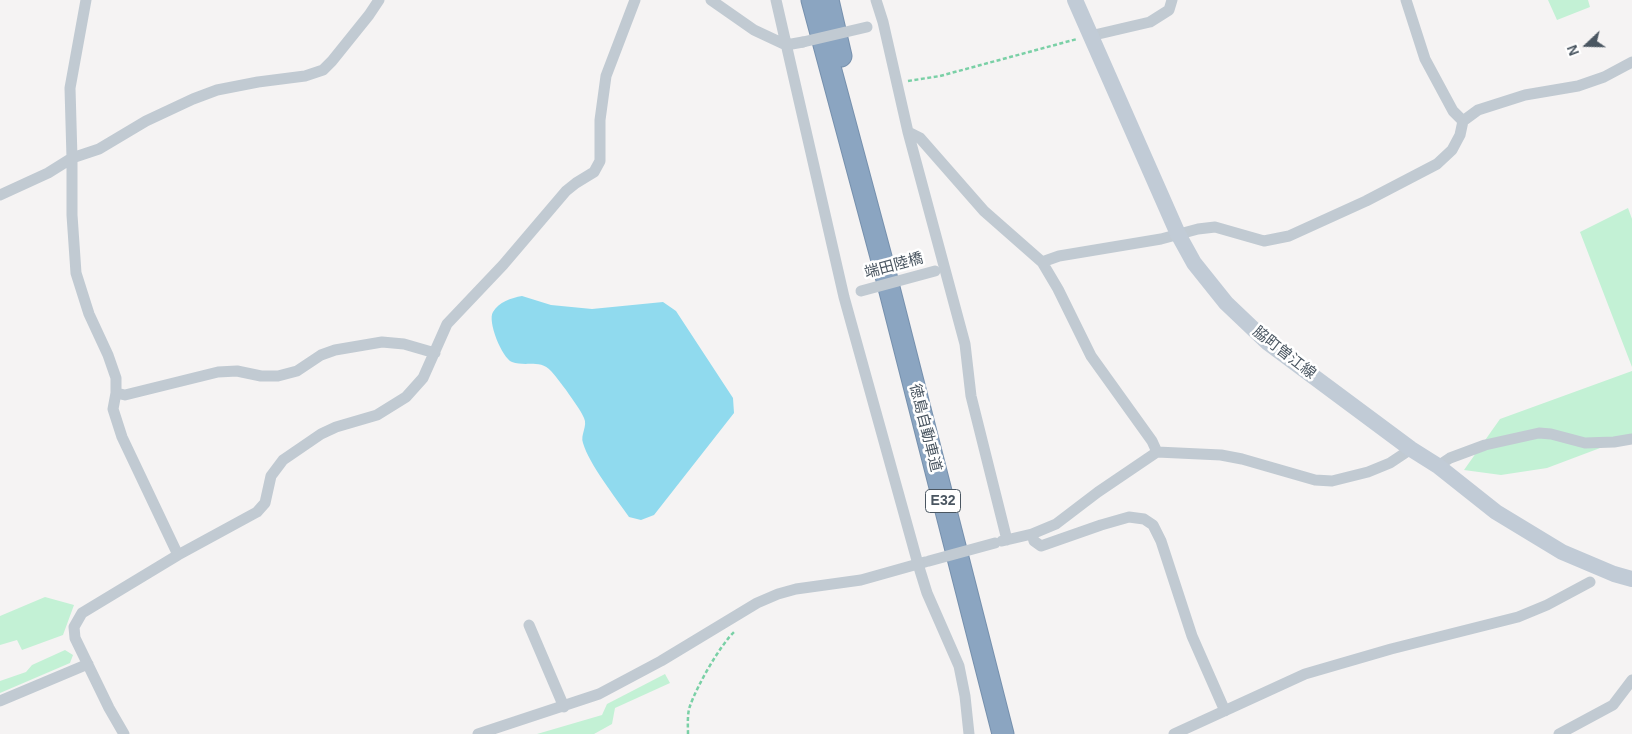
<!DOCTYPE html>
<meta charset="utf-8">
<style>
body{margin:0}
#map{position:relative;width:1632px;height:734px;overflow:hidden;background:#f5f3f3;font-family:Helvetica,sans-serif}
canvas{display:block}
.north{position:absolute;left:1562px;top:20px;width:50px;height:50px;-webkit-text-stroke:4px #fff;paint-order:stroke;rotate:249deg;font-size:14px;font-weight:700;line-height:20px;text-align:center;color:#4a5661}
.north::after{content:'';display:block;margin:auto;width:18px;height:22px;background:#4a5661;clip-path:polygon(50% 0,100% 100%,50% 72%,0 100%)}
</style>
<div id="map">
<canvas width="1632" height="734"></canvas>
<div class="north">N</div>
</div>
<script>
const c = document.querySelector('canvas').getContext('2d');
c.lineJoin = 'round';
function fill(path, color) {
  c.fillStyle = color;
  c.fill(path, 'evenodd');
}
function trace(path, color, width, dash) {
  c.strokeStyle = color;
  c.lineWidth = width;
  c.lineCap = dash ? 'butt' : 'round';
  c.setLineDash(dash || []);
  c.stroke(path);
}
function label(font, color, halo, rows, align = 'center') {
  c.font = font + ' Helvetica,"Noto Sans JP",sans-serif';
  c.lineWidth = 5;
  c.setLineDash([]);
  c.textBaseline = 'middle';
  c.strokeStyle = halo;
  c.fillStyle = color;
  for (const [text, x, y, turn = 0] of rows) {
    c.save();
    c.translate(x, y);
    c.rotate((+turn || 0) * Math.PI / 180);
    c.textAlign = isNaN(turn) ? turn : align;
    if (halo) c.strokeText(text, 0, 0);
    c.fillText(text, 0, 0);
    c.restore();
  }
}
fill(new Path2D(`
 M1548 0H1588L1590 7 1557 20Z
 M1628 208 1632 219V367L1580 232Z
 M1632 371V436L1547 468 1501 475 1464 470 1500 419Z
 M45 597 74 605 63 635 22 650 17 640 0 645V616Z
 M65 650 73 655 70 663 0 693V681L26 672 32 665Z
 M665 674 670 683 615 708 612 724 594 734H537L602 715 607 704Z`), '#c3f1d5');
fill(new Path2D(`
 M522 296 551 305 592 309 663 302 676 311 733 398 734 413 654 515 641 520 629 517C616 498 589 464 583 443 580 435 588 426 584 418 582 411 557 377 551 371 540 359 525 367 512 362 502 358 487 321 493 312 499 302 511 298 522 296Z`), '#90daee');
const motorway = new Path2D(`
 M812 0 884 268 1003 734
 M828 0 841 56`);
trace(motorway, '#7690ad', 23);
trace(new Path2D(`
 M908 81 940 76 1077 39
 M688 734C688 726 687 714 690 706 697 686 720 645 735 631`), '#7ad0a6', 2.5, [4, 2.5]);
trace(new Path2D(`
 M86 0 70 88 72 158V215L76 273 89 314 108 355 116 378V393L113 409 122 437 178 555
 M711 0 754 30 786 45 803 42
 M776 0 844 297 918 564 927 593 959 666 965 696 969 734
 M876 0 883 22 908 132 965 344 971 396 1007 540
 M1406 0 1425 59 1453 111 1463 121
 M1090 36 1150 22 1169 10 1172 0
 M908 132 920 138 984 211 1042 262 1058 289 1091 356 1152 441 1157 452
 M0 195 48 173 72 158 99 149 146 121 193 99 217 90 258 82 305 76 323 70 332 61 369 15 379 0
 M1042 262 1059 256 1161 239 1198 229 1215 227 1264 241 1289 236 1366 201 1437 164 1452 150 1460 135 1463 121 1478 110 1525 95 1578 86 1604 77 1632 62
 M116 393 125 395 218 372 237 371 261 376H278L297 371 321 355 335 350 382 342 404 344 435 353
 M1438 466 1450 458 1485 445 1539 433 1551 434 1585 443 1614 442 1632 439
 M1032 534 1034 541 1041 546 1101 525 1129 517 1144 519 1153 525 1161 541 1192 636 1225 711
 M1002 541 1032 534 1056 524 1098 492 1157 452 1221 455 1242 459 1315 480 1332 481 1368 472 1390 463 1411 449
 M529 625 564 707
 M0 701 88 664
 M124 734 109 708 75 638 74 627 82 613 178 555 257 512 265 503 271 476 283 460 321 434 336 427 377 415 406 397 423 378 447 324 503 265 566 191 576 183 594 172 600 161V120L606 76 635 0
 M478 734 599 694 661 661 757 603 778 594 796 589 861 580 925 562
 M1174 734 1305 674 1391 649 1518 617 1547 605 1590 582
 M1559 734 1613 705 1632 680`), '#c1cad2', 11);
trace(new Path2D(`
 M1075 0 1178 234 1194 263 1226 303 1267 342 1411 449 1438 466 1496 512 1562 552 1614 574 1632 579`), '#c1cbd6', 16);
trace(motorway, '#8ba5c1', 21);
trace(new Path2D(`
 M803 42 867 27
 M861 291 935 271
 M929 561 995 543`), '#c1cad2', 11);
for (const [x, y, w] of [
 [943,501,35]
]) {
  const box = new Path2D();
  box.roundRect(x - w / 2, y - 11.5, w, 23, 4);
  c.fillStyle = '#fff';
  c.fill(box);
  trace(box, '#4a5661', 1);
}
label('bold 14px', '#4a5661', null, [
 ["E32",943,501]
]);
label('15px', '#4a5661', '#fff', [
 ["端田陸橋",894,266,-15],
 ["脇町曽江線",1284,353,38],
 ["徳島自動車道",925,428,76]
]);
</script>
